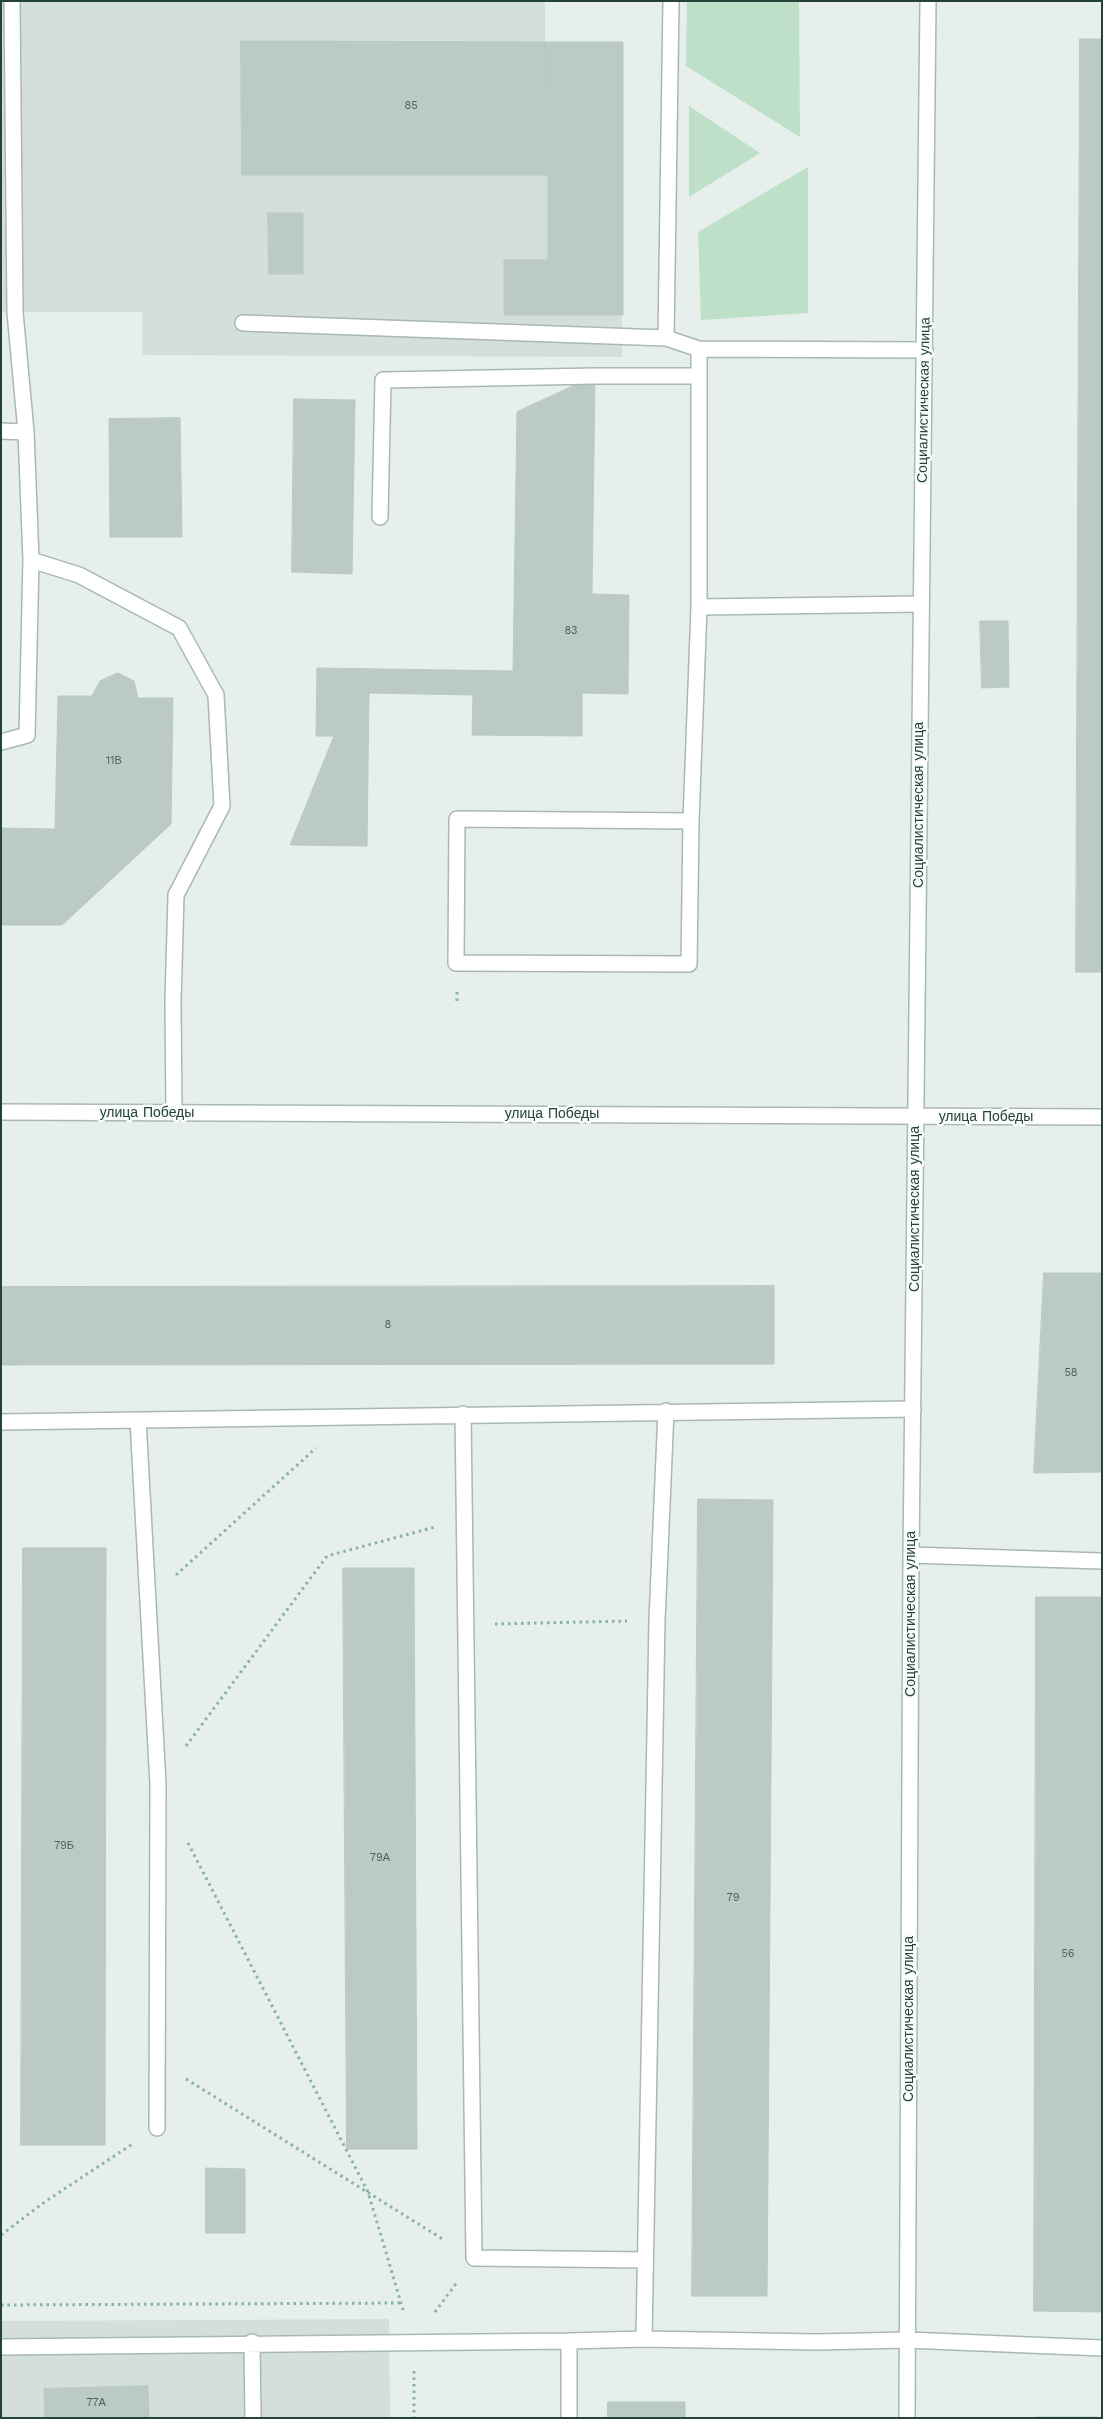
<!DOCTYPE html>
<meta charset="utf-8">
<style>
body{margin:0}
#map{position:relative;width:1103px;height:2419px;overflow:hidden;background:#e6efeb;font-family:"Work Sans",sans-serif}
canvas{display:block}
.frame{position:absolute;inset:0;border:2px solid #24423a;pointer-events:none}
</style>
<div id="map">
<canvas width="1103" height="2419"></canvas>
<div class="frame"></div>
</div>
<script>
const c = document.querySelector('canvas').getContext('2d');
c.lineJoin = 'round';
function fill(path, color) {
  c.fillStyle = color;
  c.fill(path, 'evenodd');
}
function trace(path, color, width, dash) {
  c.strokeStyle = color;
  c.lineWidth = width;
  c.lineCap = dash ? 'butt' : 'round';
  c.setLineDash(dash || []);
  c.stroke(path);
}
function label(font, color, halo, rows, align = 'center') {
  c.font = font + ' "Work Sans",sans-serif';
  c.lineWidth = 5;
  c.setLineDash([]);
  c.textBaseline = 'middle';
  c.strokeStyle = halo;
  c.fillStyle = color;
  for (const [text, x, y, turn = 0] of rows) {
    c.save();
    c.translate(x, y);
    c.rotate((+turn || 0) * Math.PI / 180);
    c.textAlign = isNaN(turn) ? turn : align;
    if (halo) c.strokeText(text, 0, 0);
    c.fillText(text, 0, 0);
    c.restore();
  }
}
fill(new Path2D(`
 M1 1H545V42L622 234V357L142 355V312H1Z
 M389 2319 390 2418H1V2321Z`), '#d4dfda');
fill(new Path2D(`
 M687 1H799L800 137 686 66Z
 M689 106 760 153 689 197Z
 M808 167V313L701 320 698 232Z`), '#bfe0c8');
const building = new Path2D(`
 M1080 39H1102V972H1076Z
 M241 41 545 42V82H580V131H548V175H242Z
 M545 42H623V315H504V260H548V131H580V82H545Z
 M268 213H303V274H269Z
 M595 376 592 594 629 595 628 694 582 693V736L472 735 473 695 369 693 367 846 290 845 334 736H316L317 668 513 671 517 412Z
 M294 399 355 400 352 574 292 572Z
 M180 418 182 537H110L109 419Z
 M980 621H1008L1009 687 982 688Z
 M118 673 134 681 138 698H173L171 824 62 925H1V828L55 829 58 696H92L100 681Z
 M1044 1273H1102V1472L1034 1473Z
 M774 1286V1364L1 1365V1287Z
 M698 1499 773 1500 767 2296H692Z
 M23 1548H106L105 2145H21Z
 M343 1568H414L417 2149H347Z
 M1036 1597H1102V2312L1034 2311Z
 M206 2168 245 2169V2233H206Z
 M148 2386 149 2418H45L44 2389Z
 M608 2402H685V2418H608Z
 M1035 2417H1098V2418H1035Z`);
fill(building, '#bbcac4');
trace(building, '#b8c9c2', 1);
const service = new Path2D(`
 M243 323 666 338 699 349V607L691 821 689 964 456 963 457 819 691 821
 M666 338 671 1
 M699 349 925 350
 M1 431 26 432
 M380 517 383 380 595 376H698
 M31 560 79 575 179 628 216 695 222 806 176 895 173 1002 174 1113
 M699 607 920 604
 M1 742 27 735 31 560 26 432 15 312 12 1
 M463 1414 474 2258 645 2260
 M138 1420 158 1784 157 2128
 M1 1422 913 1409
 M911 1555 1102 1561
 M644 2339 657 1620 666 1411
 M252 2342 253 2418
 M1 2347 569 2341
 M569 2418V2341L644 2339 817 2342 907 2340 1102 2348`);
const tertiary = new Path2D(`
 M1 1112 1102 1117`);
const secondary = new Path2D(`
 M907 2418 911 1555 928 1`);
trace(service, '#a8b8b2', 18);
trace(tertiary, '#a8b8b2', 18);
trace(secondary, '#a4bbb3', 18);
trace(new Path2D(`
 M457 992V1001
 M176 1575 316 1448
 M495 1624 627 1621
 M186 1746 327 1556 435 1527
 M188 1843 368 2192 404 2313
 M186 2079 444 2240
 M1 2235 46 2201 134 2143
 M1 2305 401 2303
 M435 2312 458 2281
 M414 2371V2418`), '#86b3a5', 3, [2.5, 4]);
trace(service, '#fff', 15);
trace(tertiary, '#fff', 15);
trace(secondary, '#fff', 15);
label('11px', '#4a645c', null, [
 ["85",411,106],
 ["83",571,631],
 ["11В",114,761],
 ["8",388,1325],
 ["58",1071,1373],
 ["79Б",64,1846],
 ["79А",380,1858],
 ["79",733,1898],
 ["56",1068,1954],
 ["77А",96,2403]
]);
label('14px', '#24423a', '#f7fbf9', [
 ["Социалистическая улица",924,400,-89],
 ["Социалистическая улица",919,805,-90],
 ["улица Победы",147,1113],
 ["улица Победы",552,1114],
 ["улица Победы",986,1117],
 ["Социалистическая улица",915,1209,-90],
 ["Социалистическая улица",911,1614,-90],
 ["Социалистическая улица",909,2019,-90]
]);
</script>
